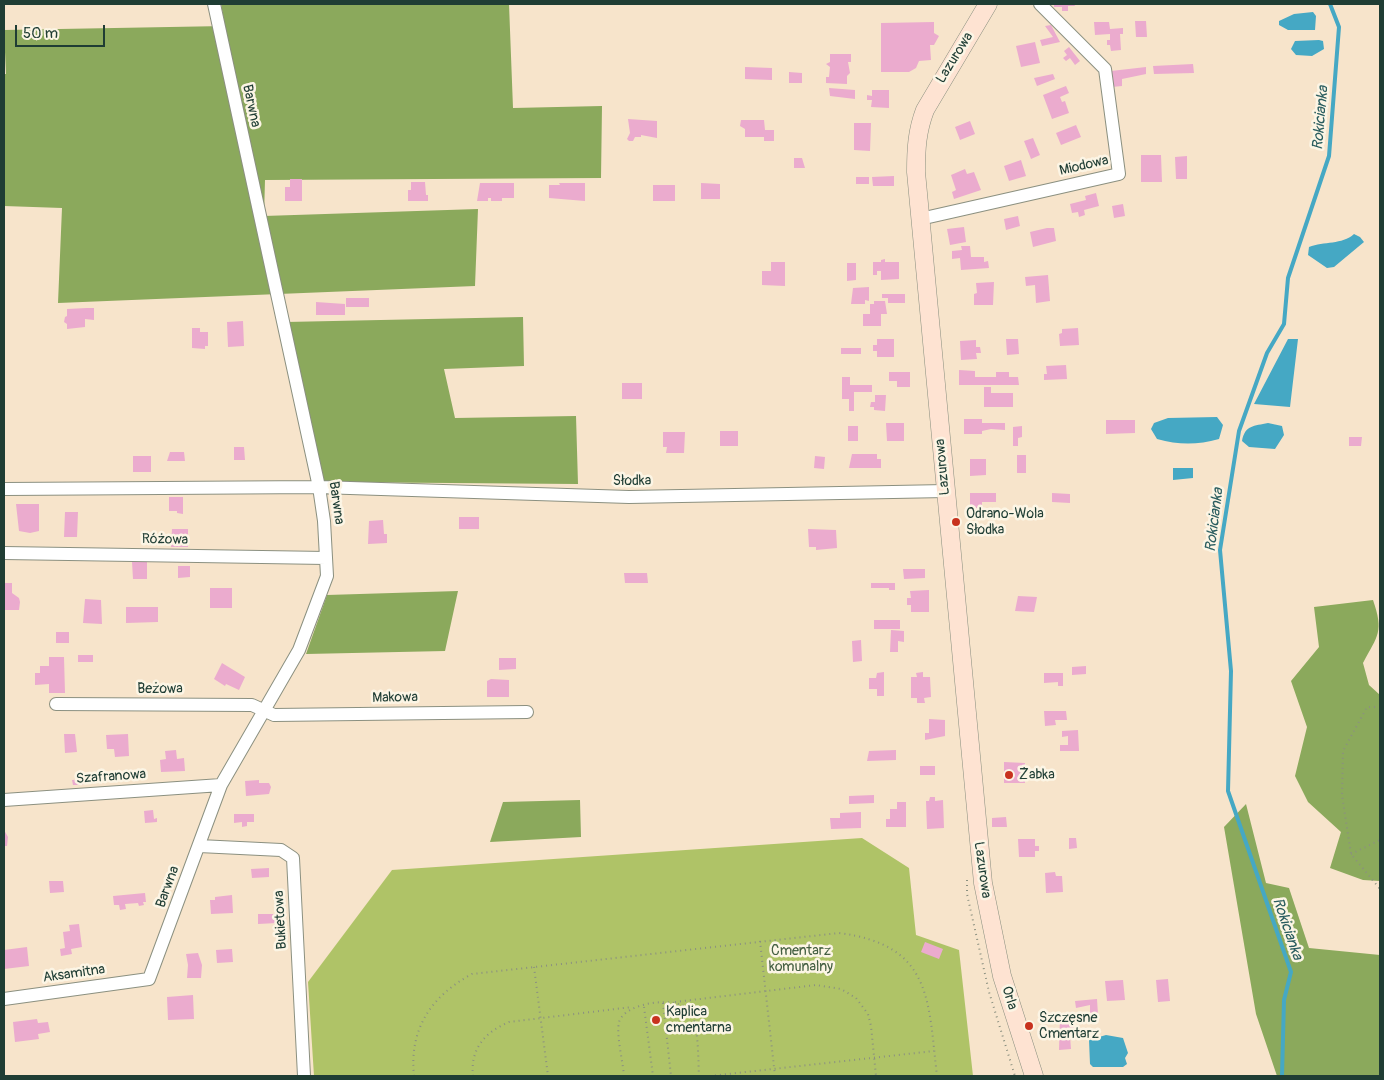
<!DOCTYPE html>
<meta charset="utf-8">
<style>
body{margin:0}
#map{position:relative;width:1384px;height:1080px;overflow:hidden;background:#f7e4cb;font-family:Pangolin,sans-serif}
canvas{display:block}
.frame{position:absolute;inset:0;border:5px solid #1f3d34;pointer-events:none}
.scale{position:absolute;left:15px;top:25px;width:90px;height:22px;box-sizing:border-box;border:2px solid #1f3d34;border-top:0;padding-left:6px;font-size:15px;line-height:18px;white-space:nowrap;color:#1f3d34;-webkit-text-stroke:4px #fcf5e5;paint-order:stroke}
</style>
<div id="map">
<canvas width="1384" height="1080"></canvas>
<div class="frame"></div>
<div class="scale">50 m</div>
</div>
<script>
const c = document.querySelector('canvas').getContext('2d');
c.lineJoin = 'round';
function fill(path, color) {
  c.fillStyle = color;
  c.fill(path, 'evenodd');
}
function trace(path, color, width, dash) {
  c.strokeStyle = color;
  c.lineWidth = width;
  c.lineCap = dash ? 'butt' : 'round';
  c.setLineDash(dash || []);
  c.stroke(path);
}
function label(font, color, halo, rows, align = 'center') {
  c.font = font + ' Pangolin,sans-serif';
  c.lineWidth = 5;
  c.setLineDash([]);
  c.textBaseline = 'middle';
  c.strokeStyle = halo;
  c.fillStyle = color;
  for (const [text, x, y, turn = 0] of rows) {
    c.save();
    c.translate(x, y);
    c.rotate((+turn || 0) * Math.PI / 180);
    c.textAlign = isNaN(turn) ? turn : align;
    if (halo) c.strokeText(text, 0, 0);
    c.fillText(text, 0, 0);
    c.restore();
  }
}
fill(new Path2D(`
 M862 838 909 868 916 935 959 950 973 1076H314L308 982 392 870Z`), '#afc367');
fill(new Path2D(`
 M221 4H509L513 108 602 106 601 178 265 180 264 216 478 209 475 286 58 303 62 208 4 206V74H6L4 30 225 26Z
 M523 317 524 366 444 369 455 418 576 416 578 484 324 482 286 322Z
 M458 591 445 651 306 654 327 595Z
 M1373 600C1384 632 1378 635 1363 663L1369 685 1380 695V881L1363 880 1330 868 1341 832 1308 802 1295 776 1307 727 1291 681 1319 647 1314 607Z
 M580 800 581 837 490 842 503 802Z
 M1246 804 1266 883 1289 888 1309 948 1380 955V1076H1277L1256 1014 1224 827Z`), '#8ba95c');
fill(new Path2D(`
 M1313 12 1316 16 1315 30H1288L1279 25V21L1294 14Z
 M1319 40 1323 41 1324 49 1312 56 1296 55 1291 49 1295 41Z
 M1354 234 1360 237 1364 242 1334 267 1327 268 1308 255 1309 247C1324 241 1342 245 1354 234Z
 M1288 339H1298L1290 407 1254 404Z
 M1217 417 1223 425 1219 439C1197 445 1179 445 1157 439L1151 429 1154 423 1168 418Z
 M1268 423 1282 426 1284 435 1275 449 1249 447 1242 441C1245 425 1254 426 1268 423Z
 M1173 468H1193V478L1173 480Z
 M1106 1035 1123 1038 1128 1053 1125 1058 1127 1064 1123 1067H1093L1090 1064 1089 1040Z`), '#45a8c4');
trace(new Path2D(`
 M1282 1076 1284 1000 1291 972 1228 791 1231 671 1220 550 1239 431 1267 353 1284 324 1288 278 1329 156 1339 27 1330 4`), '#45a8c4', 4);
fill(new Path2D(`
 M1054 4H1074L1075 6H1068V11H1062V7H1054Z
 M1135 21H1146L1147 37H1136Z
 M934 22V33L939 36 934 45H930L931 60 919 61 916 68 909 72H881V23Z
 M1094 22H1109L1110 29 1123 28V34H1120L1121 50 1111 51 1110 45H1107V40H1110V34L1095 35Z
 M1051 25 1060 42 1042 46 1040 40 1053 37 1045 26Z
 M1035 42 1040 63 1021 67 1016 46Z
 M1069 47 1080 61 1075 65 1070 58 1066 61 1063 58 1067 55 1064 51Z
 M830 54H851V62H848L850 73 847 76V84L826 83V77H829L830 67 826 64 830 62Z
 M1193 64 1194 73 1154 74 1153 66Z
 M745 67 772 68V80L745 79Z
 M1146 67V74L1122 79V86L1112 87 1111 71Z
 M789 72 802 73V83H789Z
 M1053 74 1055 79 1037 86 1034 78Z
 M1066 86 1069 93 1060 97 1062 102 1065 101 1069 113 1052 119 1043 95Z
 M829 88 855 90V99L830 96Z
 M872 90H889V108L871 107 872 100H867V95L872 96Z
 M628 119 657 121V138L641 135V137H635L633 141H629L627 139 630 133Z
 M741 120H764L765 130H774V141H764V137H745V129L740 126Z
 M970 121 975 134 960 140 955 127Z
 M854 123H871L870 151 854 150Z
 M1076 125 1081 137 1061 145 1056 133Z
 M1033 138 1040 155 1031 159 1024 141Z
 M1141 155H1161L1162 182H1141Z
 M1187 156V179H1176L1175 157Z
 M794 158H802L805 168H794Z
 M1021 160 1026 176 1009 181 1004 166Z
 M965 169 967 174 974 172 981 190 954 199 952 192 956 190 951 175Z
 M894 176V186H873L872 177Z
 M856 177H869V184H856Z
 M290 179H302V201H285V187H290Z
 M411 182H425L426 195H428V201H408V190H411Z
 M480 183H514V198H502V201H491V198H488V201H477Z
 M559 183H585V201L549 198V185H560Z
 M701 183 720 184V199H701Z
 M653 185H675V201H653Z
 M1096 193 1099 206 1084 210 1085 215 1079 217 1078 212 1072 213 1070 204 1086 200 1085 196Z
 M1123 204 1125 216 1114 218 1112 206Z
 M1018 216 1020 226 1006 230 1004 219Z
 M964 227 966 242 950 245 947 229Z
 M1047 228H1054L1056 241 1033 247 1030 232Z
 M961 246H970L971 257H984V262L988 261 989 268 961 270 960 258 952 259V251L962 250Z
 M885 259V262H899V279L881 280V271H877V275H873V262H881V260Z
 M771 262H785V286L762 285V271H771Z
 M847 263H856V280L847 281Z
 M1048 275 1050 301 1036 303 1035 285 1026 286 1025 277Z
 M994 282 993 305H974V294L977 293 976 283Z
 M869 287V301L865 300V304H851L853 288Z
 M882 294H905V303H888V298H882Z
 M346 298H369V307H346Z
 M874 301H885L887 314H881V326H863V314H870V304H874Z
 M316 302 345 304V315H316Z
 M87 308H94V320L85 319V327L67 329V324L64 322 65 317 67 316V309Z
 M243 321 244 346 228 347 227 322Z
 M192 328H200V332H208V346H205V349L192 348Z
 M1078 328 1079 345 1060 346 1059 334 1062 333V329Z
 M877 339H894V357H877V351H873V345H877Z
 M1006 339H1018L1019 354 1007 355Z
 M976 340V347H980L981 353H976L977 359 961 360 960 341Z
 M841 348H861V354H841Z
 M1066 365 1067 379 1044 380V374H1047L1046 366Z
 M959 370 975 371V377H996V372H1009V377H1018L1019 385H959Z
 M889 372H910V387H897V381H889Z
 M842 377H850V385H872V392H854V411H849V399H842Z
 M622 383H642V399H622Z
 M984 387H991V393H1013V407H984Z
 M875 395H886L885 411 874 410V407H870L871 402H875Z
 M964 419H982V423H1005V430L991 429 982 431V434H964Z
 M1106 420H1135V433L1106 434Z
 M886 423H904V441H887Z
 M848 426H858V441H848Z
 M1022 426V437L1018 438V446H1013V427Z
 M720 431H738V446H720Z
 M663 432H685L684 453H666L667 447H663Z
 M1349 437H1362L1361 446H1349Z
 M234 447H244L245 460H234Z
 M170 452H184L185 461H167Z
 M852 454H877V459H881V468H849Z
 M1017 455H1026V473H1017Z
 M133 456H151V472H133Z
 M815 456 825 457 824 469 814 468Z
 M970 459H986V475L970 476Z
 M970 493H996V502H982V509H976V507H970Z
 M1052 493 1070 494V503L1052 502Z
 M169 497H183V514L177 513V511H169Z
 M16 504H39V531L30 533 19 531Z
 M65 512H78L77 537H64Z
 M459 517H479V529H459Z
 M383 520 384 534H387V543L368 544 369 521Z
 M172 529H188V547H171Z
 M808 529 836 530 837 548 816 550V547H809Z
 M132 562H147V579H133Z
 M178 566H190V577L178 578Z
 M903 569H925V578L904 579Z
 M624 573H647L648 583H625Z
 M4 583H12V593L19 598 20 602 19 610H4Z
 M871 583H895V590H889V588H871Z
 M210 588H232V608H210Z
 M929 590V612H911V605H907V598H911L910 591Z
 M1018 596 1037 597 1034 612 1015 611Z
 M85 599 101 600 102 624 83 623Z
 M126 607H158V622L126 623Z
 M874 620H900V629H874Z
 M891 630 904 631V642L898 641V652H890Z
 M56 632H69V643H56Z
 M861 640 862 661 853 662 852 641Z
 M78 655H93V662H78Z
 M49 657H64L65 693H49V684L35 685V673H40V666H49Z
 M499 658H516V669L499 670Z
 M222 663 245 677 239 690 226 684 225 686 214 679Z
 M1086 666V674L1072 675V667Z
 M884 672V696H877V689H869V678H876L877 673Z
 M923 672V677H930L931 697 924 698 925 703H917V698H911V677H917L916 673Z
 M1044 673H1063V686H1058V682L1044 683Z
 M491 679 509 680V697H487V681Z
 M1044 711H1066L1067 720H1055L1056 725 1045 726Z
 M929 719 945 720V736L925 740V733H929Z
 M1078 730 1079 751H1060V745H1068V736L1062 737V731Z
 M64 734H75L77 752 65 753Z
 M128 734 129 756 115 757 114 749H107L106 735Z
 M176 750 177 759 184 758 185 771 161 772 160 760 166 759 165 751Z
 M896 750V760L867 761 869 751Z
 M1004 762 1025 763V783H1004Z
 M920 766H935V775H920Z
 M83 779V785H73L72 780Z
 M259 780V783H269L271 787 269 794 246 796 245 781Z
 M874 795V803L849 804V796Z
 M930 797H935V801L943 800 944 828 927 829 926 801H929Z
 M897 802H906V827H886V819H890V809H897Z
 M153 810 154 819 157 818V822L145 823 144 811Z
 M861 812V828L831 829 830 818H840V813Z
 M234 814H254V822H247V826L242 827V822L234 823Z
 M1006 817 1007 827H992V818Z
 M4 830 8 837 7 846H4Z
 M1069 838H1076L1077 848 1069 849Z
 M1018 839H1035V846H1039V851H1035V857H1019Z
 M269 868V877L252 878 251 869Z
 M1055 872 1056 876H1062L1063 892 1046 893 1045 873Z
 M49 881H63L64 892 50 893Z
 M145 893 146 902H143L144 905 139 906 138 903 125 904 126 909 120 910 119 905H114L113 896Z
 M232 895 233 913 211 914 210 900H215V897Z
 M258 914H277V923L258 924Z
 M79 924 82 947 71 949 72 954 61 956 60 949 65 948 63 932 70 931 69 925Z
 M925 942 943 949 939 959 921 952Z
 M27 947 29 966 4 969V950Z
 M232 949 233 962 217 963 216 950Z
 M198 953 202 965 201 978H187L188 965 186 954Z
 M1168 979 1170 1001 1158 1002 1156 980Z
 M1123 980 1125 1000 1107 1001 1105 981Z
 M193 995 194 1019 168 1020 167 997Z
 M1097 999 1098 1015H1090V1005L1076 1008 1075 1001Z
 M652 1015H659L660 1025 653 1026Z
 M1070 1015 1073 1017 1074 1036H1070L1071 1049 1059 1050 1060 1016Z
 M37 1019 38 1023 48 1022 50 1032 38 1034 39 1039 15 1042 13 1022Z`), '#ebabce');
const street = new Path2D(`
 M920 219 1119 174 1105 69 1040 4
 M4 489 319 487 629 497 946 491
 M4 553 326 558
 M56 704 252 705 274 715 527 712
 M4 800 221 785
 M199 846 281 850 293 858 304 1076
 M4 999 149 979 221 785 299 650 327 576 324 521 319 487 214 4`);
const secondary = new Path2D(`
 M988 4 925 110C917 131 916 149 916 172L983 883 1002 976 1034 1076`);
trace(street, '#8b9080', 14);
trace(secondary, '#8b9080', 19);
trace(new Path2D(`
 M1380 707H1367L1343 751 1342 795 1351 854 1380 889
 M1351 854 1380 840
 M967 880V894L989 992 1015 1076
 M760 941 775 1076
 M534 967 548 1076
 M675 1002 816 985 841 989 856 998 868 1014 871 1026 876 1076
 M663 1003 671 1076
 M644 1007 653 1076
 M414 1076C409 1029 431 996 472 974L839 933C932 945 928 999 937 1076
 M473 1076C470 1049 485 1032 509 1022L632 1007
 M624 1076C623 1062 616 1035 619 1022 625 1002 678 995 690 1011 699 1024 698 1060 699 1076
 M710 1076 934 1051`), '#8b9080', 2, [1, 4]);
trace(street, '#fff', 12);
trace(secondary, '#fee3d2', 18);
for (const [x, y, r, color] of [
 [956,522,5,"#c8321e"],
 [1009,775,5,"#c8321e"],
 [656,1020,5,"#c8321e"],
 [1029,1026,5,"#c8321e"]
]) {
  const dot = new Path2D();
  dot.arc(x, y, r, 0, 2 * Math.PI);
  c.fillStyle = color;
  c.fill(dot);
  trace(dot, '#fcf5e5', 2);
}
label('14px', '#1f3d34', '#fcf5e5', [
 ["Lazurowa",955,58,-58],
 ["Barwna",251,106,78],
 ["Miodowa",1084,166,-13],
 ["Lazurowa",943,467,-95],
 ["Słodka",632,481],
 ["Barwna",336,503,82],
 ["Różowa",165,540,1],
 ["Beżowa",160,689],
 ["Makowa",395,698,-1],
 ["Szafranowa",111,777,-4],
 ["Lazurowa",982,870,82],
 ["Barwna",168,887,-70],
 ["Bukietowa",281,920,-93],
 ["Aksamitna",74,974,-8],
 ["Orla",1009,998,73]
]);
label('14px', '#1f3d34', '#fcf5e5', [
 ["Odrano-Wola",966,514],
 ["Słodka",966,530],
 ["Żabka",1019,775],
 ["Kaplica",666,1012],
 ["cmentarna",666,1028],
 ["Szczęsne",1039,1018],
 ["Cmentarz",1039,1034]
], 'left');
label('14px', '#435e41', '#fcf5e5', [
 ["Cmentarz",801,951],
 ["komunalny",801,967]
]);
label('italic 15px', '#2a5d5f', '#fcf5e5', [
 ["Rokicianka",1321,118,-85],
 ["Rokicianka",1215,520,-83],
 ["Rokicianka",1287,929,71]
]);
</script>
